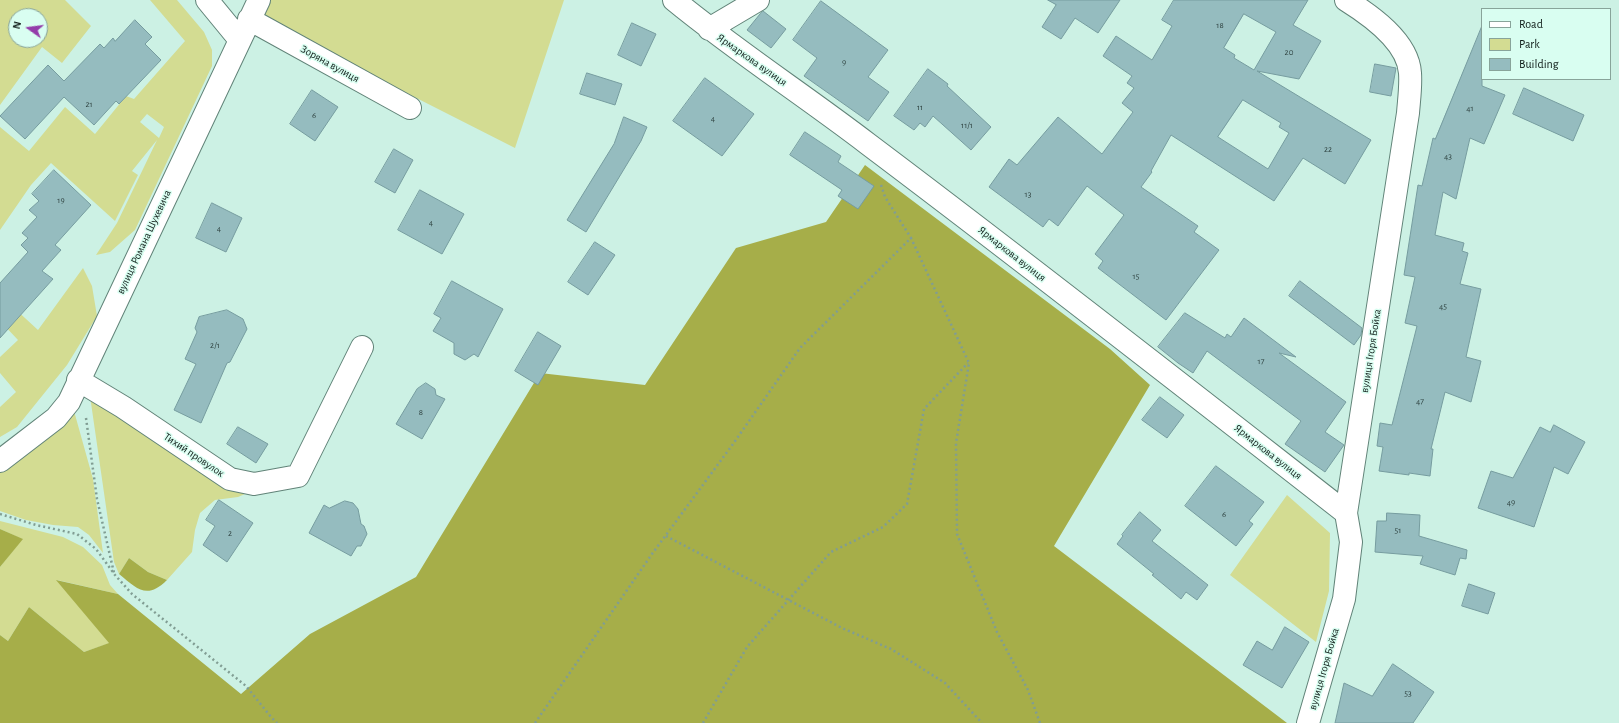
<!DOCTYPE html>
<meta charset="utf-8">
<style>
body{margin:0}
#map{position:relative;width:1619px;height:723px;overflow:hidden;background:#ccf1e4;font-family:"Alegreya Sans",sans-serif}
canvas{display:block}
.legend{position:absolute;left:1481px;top:8px;width:130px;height:72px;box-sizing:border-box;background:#d9fef1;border:1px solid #88a49a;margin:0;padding:5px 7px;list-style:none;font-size:12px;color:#0f1c18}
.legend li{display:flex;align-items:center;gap:8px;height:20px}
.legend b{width:20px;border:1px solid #88a49a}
.north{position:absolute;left:8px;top:8px;width:40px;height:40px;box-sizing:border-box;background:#d9fef1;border:1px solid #88a49a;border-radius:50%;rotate:284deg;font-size:11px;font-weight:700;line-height:16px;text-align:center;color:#0f1c18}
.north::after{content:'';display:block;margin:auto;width:14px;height:18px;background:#943daa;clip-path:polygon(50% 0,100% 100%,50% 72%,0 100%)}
</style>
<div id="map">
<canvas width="1619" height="723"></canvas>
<ul class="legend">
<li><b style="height:5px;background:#fff"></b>Road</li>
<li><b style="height:11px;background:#d3dc92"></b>Park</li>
<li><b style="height:11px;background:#95bcbf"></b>Building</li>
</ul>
<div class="north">N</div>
</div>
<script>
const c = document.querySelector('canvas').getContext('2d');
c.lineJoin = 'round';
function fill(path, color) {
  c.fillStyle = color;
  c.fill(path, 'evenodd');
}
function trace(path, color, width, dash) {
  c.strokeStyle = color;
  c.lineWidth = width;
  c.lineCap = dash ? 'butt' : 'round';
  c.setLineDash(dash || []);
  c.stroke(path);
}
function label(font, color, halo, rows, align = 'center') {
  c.font = font + ' "Alegreya Sans",sans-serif';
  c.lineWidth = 3;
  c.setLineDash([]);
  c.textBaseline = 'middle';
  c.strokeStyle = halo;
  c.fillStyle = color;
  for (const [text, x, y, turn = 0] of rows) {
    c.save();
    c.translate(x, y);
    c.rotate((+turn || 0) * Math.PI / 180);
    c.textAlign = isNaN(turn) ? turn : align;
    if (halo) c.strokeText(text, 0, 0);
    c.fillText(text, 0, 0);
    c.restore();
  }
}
fill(new Path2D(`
 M0 0H65L91 26 62 63 42 47 0 105ZM16 16H40V40H16Z
 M150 0H177L204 32 212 50V66L135 230 110 252 96 255 117 223 157 140 132 171 138 175 115 221 51 163 31 185 0 230V127L29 151 65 107 95 134 126 96 134 99 185 41ZM147 114 164 127 159 138 140 122Z
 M271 0H564L515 148 373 76 262 16Z
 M83 268 92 286 97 316 67 365 17 427 0 437V407L16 392 0 373V357L18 340 2 323 13 307 38 330Z
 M90 396 252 491 238 497 215 500 200 513 195 530 192 552 167 580 148 572 129 558 119 574 114 562Z
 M74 411 93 479 103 553 89 535 78 527 53 525 26 520 0 511V470Z
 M1287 495 1330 533 1329 591 1316 642 1230 575Z
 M0 521 63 537 83 547 102 565 110 585 118 594 57 580 110 643 84 652 29 607 8 641 0 635V567L22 539 0 529Z`), '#d3dc92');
fill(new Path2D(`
 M865 165 1110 349 1150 385 1054 546 1287 723H0V635L8 641 29 607 84 652 109 643 56 580 118 594 241 694 310 634 416 577 540 373 645 385 736 248 826 222Z
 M0 529 23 539 0 567Z
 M129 558 148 572 167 580C147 600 137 589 119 574Z`), '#a6ae49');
const building = new Path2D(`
 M1048 0H1120L1098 33 1075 18 1061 39 1042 27 1056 5Z
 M1174 0H1308L1293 25 1321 41 1299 79 1257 71 1371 140 1345 184 1303 158 1274 201 1171 135 1151 171 1152 172 1141 187 1198 226 1194 232 1219 250 1166 320 1098 268 1103 261 1095 254 1124 215 1087 186 1058 226 1049 219 1043 227 989 187 1009 159 1017 165 1058 117 1102 154 1133 112 1122 103 1134 88 1127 83 1132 76 1103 56 1116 36 1152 60 1172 26 1162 20ZM1244 14 1276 32 1254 70 1234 58 1235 55 1224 48ZM1243 100 1281 123 1279 127 1289 133 1268 169 1218 137Z
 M821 1 888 50 868 77 889 92 868 121 804 76 817 58 793 40Z
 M763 11 786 29 771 48 747 30 760 14Z
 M135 20 152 37 145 44 161 60 119 104 116 101 94 125 64 97 25 139 0 116 48 65 64 81 100 44 104 48 113 38 115 41Z
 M632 23 656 34 641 66 618 55Z
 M1482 26V86L1505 95 1484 144 1470 138 1456 199 1443 192 1435 235 1464 243 1462 251 1468 253 1460 284 1481 289 1466 357 1481 361 1471 402 1445 392 1431 449H1433L1430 476 1409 473V475L1379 471 1383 447 1377 446 1380 423 1392 425 1417 326 1405 323 1415 277 1404 275 1418 185 1422 186 1433 138 1435 139Z
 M1375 64 1396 68 1391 96 1370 92Z
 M928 69 948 84 947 86 991 127 971 150 933 116 925 127 920 123 914 130 894 116Z
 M587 73 622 84 615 105 580 94Z
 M705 78 754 114 722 156 673 121Z
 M1524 88 1584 115 1573 141 1513 114Z
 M312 90 338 107 315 141 290 124Z
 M624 117 647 127 641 141 586 232 567 220 614 144Z
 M805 132 841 156 838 162 874 186 858 209 838 196 842 190 790 155Z
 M394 149 413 160 395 193 375 182Z
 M54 170 91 205 55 245 61 250 42 271 53 279 0 338V283L28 252 21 245 28 238 22 233 37 217 29 210 39 201 32 194Z
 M420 190 464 214 442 254 398 230Z
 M212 203 242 218 226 252 196 238Z
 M595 242 615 255 588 295 568 282Z
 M452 281 503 309 478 357 474 354 465 360 454 354V343L433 331 441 318 434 314Z
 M1300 281 1362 328 1361 335 1354 345 1289 296Z
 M227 310 243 319 247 329 230 362 227 363 201 423 174 410 196 364 185 359 197 332 195 328 199 317Z
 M1185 313 1225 338 1227 334 1231 337 1244 318 1296 357 1279 353 1346 402 1325 432 1344 445 1325 472 1285 444 1301 421 1207 351 1193 373 1178 363 1158 347Z
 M538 332 561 346 538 385 515 371Z
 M426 383 435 389 436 395 445 399 422 439 396 424 417 389Z
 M1160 397 1184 415 1167 438 1142 420Z
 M1554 425 1585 442 1568 474 1554 467 1534 527 1478 508 1491 471 1513 478 1540 427 1550 432Z
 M238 427 268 444 256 463 227 444Z
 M1216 466 1264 502 1249 521 1253 524 1236 546 1185 506Z
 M219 500 253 523 227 562 203 545 215 526 206 520Z
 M345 501 353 503 358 509 361 524 364 526 367 534 361 546H357L351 556 309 533 324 505 329 508Z
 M1140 512 1161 530 1152 541 1208 585 1197 600 1186 592 1181 599 1152 575 1154 574 1117 544 1123 536 1122 535Z
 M1387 513 1420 515 1419 536 1467 550 1466 559 1460 558 1455 575 1420 564 1423 556 1375 552 1377 521H1386Z
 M1469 584 1495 593 1488 614 1462 606Z
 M1285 627 1309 642 1282 688 1243 665 1257 641 1272 650Z
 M1393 664 1434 692 1413 723H1335L1344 683 1372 696Z`);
fill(building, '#95bcbf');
trace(building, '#769c9f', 1);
const minor = new Path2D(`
 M207 0 239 39
 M674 0C736 51 804 95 868 144 1029 265 1187 389 1346 513
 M249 19 256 23 410 108
 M709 29 758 0
 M78 380 123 407 230 479 254 484 298 476 362 347
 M0 461 56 418 69 402 259 0
 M1308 723 1344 599 1351 542 1346 513 1408 113C1409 100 1411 86 1410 73 1408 41 1370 15 1346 0`);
trace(minor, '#618378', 24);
trace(new Path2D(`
 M881 185 885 197 911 238
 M86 418 97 499 114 573
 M0 514 36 525 77 534 96 549 115 575 132 594 246 686 271 717 277 723
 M666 536 842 628 891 649 945 683 982 723
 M535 723 652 554 733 444 800 348 911 238 969 363 956 443 957 534 997 632 1028 690 1040 723
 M703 723 747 647 831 552 883 527 907 504 924 409 968 363`), '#819d93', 2.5, [2, 3]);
trace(minor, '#fff', 22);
label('9px', '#304442', null, [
 ["18",1220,25],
 ["20",1289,52],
 ["9",844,62],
 ["21",89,104],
 ["11",920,107],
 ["41",1470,108],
 ["6",314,115],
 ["4",713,118],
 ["11/1",967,125],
 ["22",1328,149],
 ["43",1448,156],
 ["13",1028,194],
 ["19",61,200],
 ["4",431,222],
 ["4",219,228],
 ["15",1136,276],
 ["45",1443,306],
 ["2/1",215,345],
 ["17",1261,361],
 ["47",1420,401],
 ["8",421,412],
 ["49",1511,502],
 ["6",1224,514],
 ["51",1398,530],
 ["2",230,533],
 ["53",1408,693]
]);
label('11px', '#0f1c18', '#d9fef1', [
 ["Ярмаркова вулиця",752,60,35],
 ["Зоряна вулиця",330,64,29],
 ["вулиця Романа Шухевича",144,242,-65],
 ["Ярмаркова вулиця",1012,254,38],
 ["вулиця Ігоря Бойка",1371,351,-81],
 ["Ярмаркова вулиця",1268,452,38],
 ["Тихий провулок",194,455,34],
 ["вулиця Ігоря Бойка",1324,669,-74]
]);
</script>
